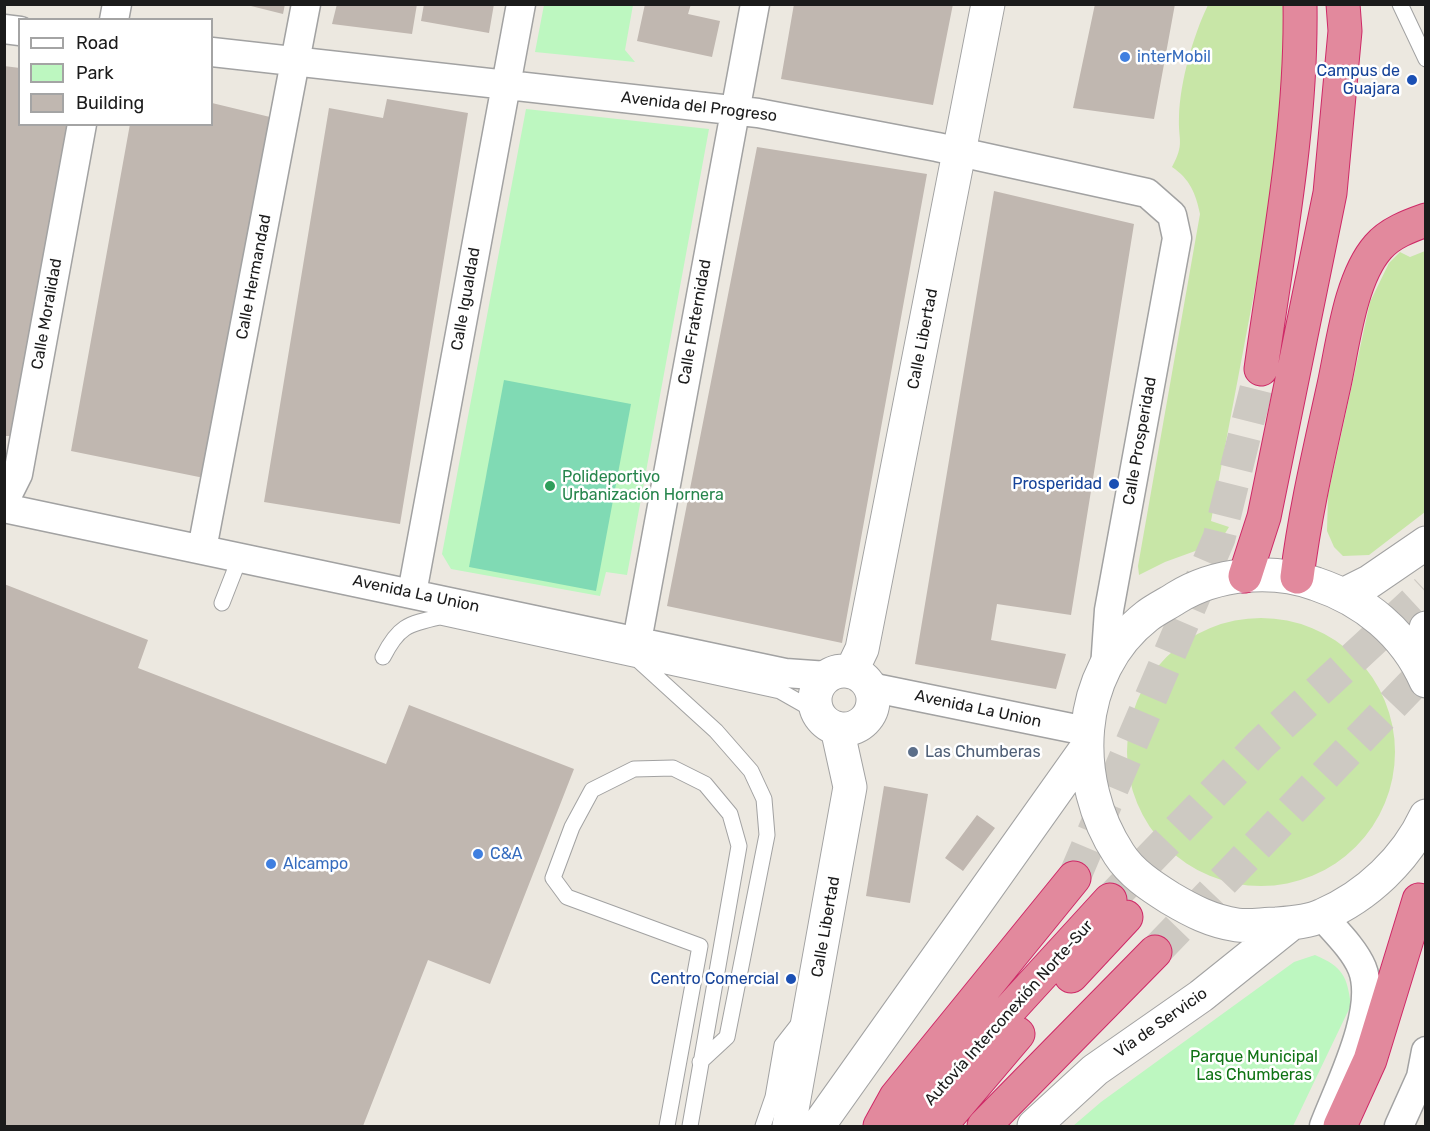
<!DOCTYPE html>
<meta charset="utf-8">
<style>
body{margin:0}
#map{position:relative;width:1430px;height:1131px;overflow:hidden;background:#ece8e0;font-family:Rubik,sans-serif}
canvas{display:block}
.frame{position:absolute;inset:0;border:6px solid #1b1b1b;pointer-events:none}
.legend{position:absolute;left:18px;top:18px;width:195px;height:108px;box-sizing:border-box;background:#fff;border:2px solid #a4a4a4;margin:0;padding:8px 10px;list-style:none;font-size:18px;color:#1b1b1b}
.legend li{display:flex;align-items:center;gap:12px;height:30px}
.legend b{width:30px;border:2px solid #a4a4a4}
</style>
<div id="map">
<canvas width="1430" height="1131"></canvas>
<div class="frame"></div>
<ul class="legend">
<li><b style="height:8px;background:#fff"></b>Road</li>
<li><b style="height:16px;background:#bdf7c0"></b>Park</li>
<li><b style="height:16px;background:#c0b7b0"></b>Building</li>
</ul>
</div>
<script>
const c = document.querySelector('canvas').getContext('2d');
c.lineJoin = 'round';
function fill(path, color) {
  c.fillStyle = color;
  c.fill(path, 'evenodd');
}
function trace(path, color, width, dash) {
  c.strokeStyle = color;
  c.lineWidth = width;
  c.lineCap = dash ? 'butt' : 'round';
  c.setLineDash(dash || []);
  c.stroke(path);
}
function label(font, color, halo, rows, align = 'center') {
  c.font = font + ' Rubik,sans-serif';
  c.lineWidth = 5;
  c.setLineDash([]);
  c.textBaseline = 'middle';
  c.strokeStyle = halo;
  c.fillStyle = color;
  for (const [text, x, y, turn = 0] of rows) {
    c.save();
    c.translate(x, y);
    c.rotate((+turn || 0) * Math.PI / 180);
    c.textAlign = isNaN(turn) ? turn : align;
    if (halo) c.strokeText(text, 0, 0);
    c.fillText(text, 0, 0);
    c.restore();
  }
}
fill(new Path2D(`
 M1208 5H1286L1276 177 1211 521 1229 527 1224 535 1209 546 1165 562 1139 575 1138 566 1200 214C1196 194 1190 179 1172 167 1185 143 1178 141 1179 117 1180 82 1193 36 1208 5Z
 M1425 251V512L1369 555 1343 556 1334 547 1327 531 1328 495 1370 302 1389 263 1400 252 1410 257Z
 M1127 752a134 134 0 1 1 268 0a134 134 0 1 1-268 0Z`), '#c8e6a7');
fill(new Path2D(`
 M544 5H633L625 50 635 62 535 52Z
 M526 109 709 129 627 575 606 572 600 596 451 569 442 554Z
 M1315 955C1343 967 1347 976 1351 1005L1293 1126H1073L1101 1102 1294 962Z`), '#bdf7c0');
fill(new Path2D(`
 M504 380 631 404 596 591 469 567Z`), '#80dab4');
fill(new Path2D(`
 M243 4H285L283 14Z
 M337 4H417L412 34 332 24Z
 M424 4H494L489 33 421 21Z
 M645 4H691L688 14 720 21 712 57 637 41Z
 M794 4H953L933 105 781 79Z
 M1095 4H1175L1154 119 1073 108Z
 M4 66 20 68V124H71L10 436H4Z
 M387 99 468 113 400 524 264 502 329 108 383 118Z
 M212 103 270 117 204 478 71 451 130 124H212Z
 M757 147 927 174 842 643 667 606Z
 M994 191 1134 224 1071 615 997 604 991 640 1066 654 1056 689 915 664Z
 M4 584 148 640 138 668 386 764 409 705 574 769 490 984 428 960 363 1126H4Z
 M884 786 928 794 910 903 866 896Z
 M977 815 995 828 963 871 945 858Z`), '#c0b7b0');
trace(new Path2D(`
 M1074 878 1219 538 1261 369
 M1110 900 1260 745 1426 591
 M1155 952 1426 670`), '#cdc9c2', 33, [33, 16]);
const service = new Path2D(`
 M1400 4 1426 59
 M222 603 240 557
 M383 657C398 627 407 624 440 617L780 691 817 712
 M638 660 716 731 751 771 764 799 767 835 727 1037 700 1062
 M667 1126 700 946 567 897 553 878 572 827 592 790 634 769 673 768 705 784 730 814 739 846 690 1126
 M763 1126 773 1097 782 1045 800 1022`);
const minor = new Path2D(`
 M114 20 117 4
 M4 29 20 31
 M212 52 758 113 937 147 1147 193 1172 215 1177 238 1109 610 1105 668
 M4 502 18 474 82 124
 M4 508 785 673 828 676
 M202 549 306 4
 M412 593 521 4
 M637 641 755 4
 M870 687 1086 731
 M1322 916C1335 931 1354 949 1362 968 1379 1010 1339 1086 1324 1126
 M1399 1126 1421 1077 1426 1051`);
const tertiary = new Path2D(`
 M1345 594 1369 582 1426 543
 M1418 662 1426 628
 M815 700a29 29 0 1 1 58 0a29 29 0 1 1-58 0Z
 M851 672 862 649 988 4
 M1426 681C1405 633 1364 600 1316 584 1272 568 1216 573 1176 598 1167 604 1156 609 1147 616 1074 673 1071 781 1119 854 1131 873 1151 886 1170 898 1192 911 1211 921 1237 925 1249 927 1263 924 1276 924 1291 923 1309 922 1323 915 1367 896 1406 859 1426 816
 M789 1126 850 787 837 728
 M818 1126 1085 750
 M1034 1126 1095 1070 1201 996 1292 923`);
const motorway = new Path2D(`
 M1261 369C1278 248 1302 126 1300 4
 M1245 576 1264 517 1330 193 1345 31 1343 4
 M1297 577C1305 512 1320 449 1334 385 1343 344 1350 279 1378 247 1390 233 1409 226 1426 220
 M1071 976 1126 917
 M880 1126 896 1097 1074 878
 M910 1126 970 1053 1110 900
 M940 1126 1018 1034
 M984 1126 1155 952
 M1340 1126 1370 1060 1419 900`);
trace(service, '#a2a2a2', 17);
trace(minor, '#a2a2a2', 31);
trace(tertiary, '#a2a2a2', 35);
trace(motorway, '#ce2967', 35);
trace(service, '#fff', 15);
trace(minor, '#fff', 28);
trace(tertiary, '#fff', 33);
trace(motorway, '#e2899d', 33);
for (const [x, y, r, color] of [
 [1125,57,6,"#3f7fe0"],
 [1412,80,6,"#1a4fb4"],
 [1114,484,6,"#1a4fb4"],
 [550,486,6,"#2e9e5b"],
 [913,752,6,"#5c6f8a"],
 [478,854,6,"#3f7fe0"],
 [271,864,6,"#3f7fe0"],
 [791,979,6,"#1a4fb4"]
]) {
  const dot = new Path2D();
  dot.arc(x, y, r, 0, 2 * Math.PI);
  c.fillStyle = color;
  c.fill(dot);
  trace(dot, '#fff', 2);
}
label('16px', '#366cbe', '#fff', [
 ["interMobil",1137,57],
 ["C&A",490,854],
 ["Alcampo",283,864]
], 'left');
label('16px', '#164399', '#fff', [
 ["Campus de",1400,71],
 ["Guajara",1400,89],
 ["Prosperidad",1102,484],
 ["Centro Comercial",779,979]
], 'right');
label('16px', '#1b1b1b', '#fff', [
 ["Avenida del Progreso",699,107,7],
 ["Calle Hermandad",254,277,-79],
 ["Calle Igualdad",466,299,-80],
 ["Calle Moralidad",47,314,-80],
 ["Calle Fraternidad",695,322,-80],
 ["Calle Libertad",923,339,-79],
 ["Calle Prosperidad",1140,441,-80],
 ["Avenida La Union",416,594,12],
 ["Avenida La Union",978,709,12],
 ["Calle Libertad",826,927,-80],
 ["Autovía Interconexión Norte-Sur",1009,1013,-48],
 ["Vía de Servicio",1161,1023,-35]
]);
label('16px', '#27864d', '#fff', [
 ["Polideportivo",562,477],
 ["Urbanización Hornera",562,495]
], 'left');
label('16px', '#4e5e75', '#fff', [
 ["Las Chumberas",925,752]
], 'left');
label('16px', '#0f7314', '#fff', [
 ["Parque Municipal",1254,1057],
 ["Las Chumberas",1254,1075]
]);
</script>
